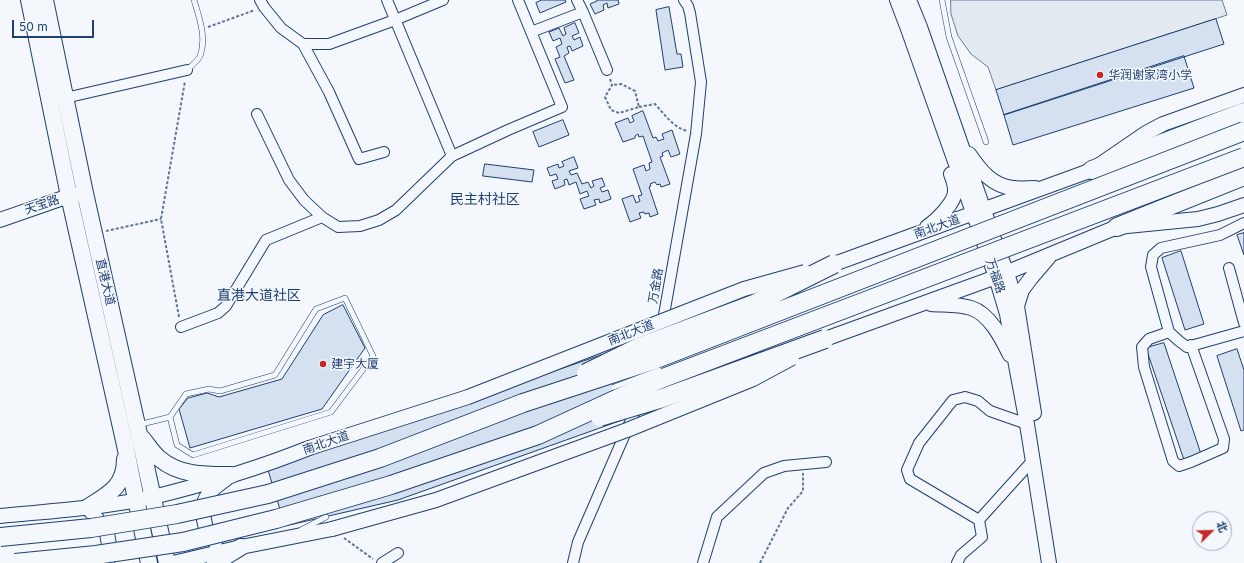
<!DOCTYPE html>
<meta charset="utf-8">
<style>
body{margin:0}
#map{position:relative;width:1244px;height:563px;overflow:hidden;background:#f4f7fb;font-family:Inter,"Noto Sans SC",sans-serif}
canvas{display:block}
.north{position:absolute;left:1192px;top:511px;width:40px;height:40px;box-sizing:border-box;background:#f4f7fb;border:1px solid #9eadc5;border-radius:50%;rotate:67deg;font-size:11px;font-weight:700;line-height:16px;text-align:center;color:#1d3f73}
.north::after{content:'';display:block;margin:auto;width:14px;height:18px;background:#c62828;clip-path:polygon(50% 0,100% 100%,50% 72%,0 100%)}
.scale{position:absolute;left:12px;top:20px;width:82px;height:18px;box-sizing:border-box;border:2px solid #1d3f73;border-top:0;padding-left:5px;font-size:12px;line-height:14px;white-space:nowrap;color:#1d3f73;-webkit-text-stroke:3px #f4f7fb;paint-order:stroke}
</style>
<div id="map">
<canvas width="1244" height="563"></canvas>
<div class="north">北</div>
<div class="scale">50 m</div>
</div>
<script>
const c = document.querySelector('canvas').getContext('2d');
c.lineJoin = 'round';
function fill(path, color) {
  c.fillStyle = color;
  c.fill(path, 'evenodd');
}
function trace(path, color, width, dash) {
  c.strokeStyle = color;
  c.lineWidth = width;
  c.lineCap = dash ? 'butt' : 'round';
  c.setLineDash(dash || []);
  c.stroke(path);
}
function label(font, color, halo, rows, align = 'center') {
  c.font = font + ' Inter,"Noto Sans SC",sans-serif';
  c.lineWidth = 3;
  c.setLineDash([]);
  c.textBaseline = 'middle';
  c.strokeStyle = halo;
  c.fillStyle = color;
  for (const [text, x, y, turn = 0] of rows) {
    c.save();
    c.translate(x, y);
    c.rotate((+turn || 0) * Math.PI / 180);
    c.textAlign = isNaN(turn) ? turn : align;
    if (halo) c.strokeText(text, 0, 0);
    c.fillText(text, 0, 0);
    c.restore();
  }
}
const green = new Path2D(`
 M951 0H1222L1227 15 996 90 988 67 971 54 958 36 951 14Z`);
fill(green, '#e3e9f0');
trace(green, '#687fa3', 1);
const building = new Path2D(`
 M542 0H565L566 2 540 13 536 3Z
 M597 0H618L619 4 608 8 607 3 603 5 604 10 595 14 590 4 597 1Z
 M669 7 677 54H681L683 67 665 70 656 10Z
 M1216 19 1224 44 1004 115 996 90Z
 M575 23 579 33 572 36 574 40 580 37 583 46 572 51 570 46 567 47 569 53 564 56 574 80 565 83 555 59 560 57 556 47 562 44 560 38 553 41 549 32 559 28 563 36 566 34 564 28Z
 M1184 56 1194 88 1013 145 1004 115Z
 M643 111 653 138 656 137 658 141 664 139 662 134 672 130 680 154 671 157 668 150 662 153 663 156 660 157 670 184 661 187 660 184 657 185 655 182 650 184 651 186 649 187 658 214 650 217 649 213 645 214 644 212 639 213 641 218 630 222 622 199 633 195 636 203 640 201 638 196 642 195 633 169 644 165 646 171 650 169 649 163 652 162 643 136 639 137 638 134 635 136V138L623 142 615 123 628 118 630 123 634 121 632 116Z
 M563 120 569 135 539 147 533 132Z
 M574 157 578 168 569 171 571 175 577 173 582 184 588 182 591 188 594 186 592 181 602 178 605 186 600 188 602 192 608 190 611 199 600 203 599 199 594 200 596 205 584 209 580 199 589 196 587 191 580 194 576 182 569 185 567 179 564 180 565 185 555 189 552 181 558 179 556 174 550 176 547 168 558 164 559 168 564 166 562 162Z
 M485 164 534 170 532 182 483 176Z
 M1244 233V255L1237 235Z
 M1181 251 1204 324 1185 330 1162 258Z
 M343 305 365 348 322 409 190 448 179 409 188 398 207 393 219 397 282 379 323 315Z
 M1164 343 1201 454 1184 460 1146 348Z
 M1237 349 1244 370V430L1241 431 1217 356Z
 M602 355 625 419 398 500 285 526 268 470Z`);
fill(building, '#d5e0f0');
trace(building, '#1d3f73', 1);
const lane = new Path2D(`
 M942 0 949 37 986 142
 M187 70C191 66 198 61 200 56 207 38 199 17 194 0
 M138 425 170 417 186 394 209 389 220 391 275 375 316 309 345 298 373 356 331 412 193 455 177 445 170 417
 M301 530 326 517`);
const street = new Path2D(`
 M260 0 264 7 281 28 303 44 329 92 359 159 384 152
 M387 0 452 156
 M583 12 607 70
 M531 32 583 12 577 0
 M303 44H329L395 20 443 0
 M65 98 187 70
 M257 114 289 180 304 200 322 217 338 227 360 226 379 220 396 210 452 156 508 130 562 107 518 0
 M1244 223 1220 235 1161 248 1153 255 1151 267 1169 332 1179 341 1187 347 1244 331
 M1229 268 1244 323
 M662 326 696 134 701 82 690 13 688 6 684 0
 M181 327 218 313 226 306 266 240 322 217
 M1169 332 1149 339 1142 347 1144 367 1173 461 1179 466 1191 462 1223 448 1224 439 1191 345
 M979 520 1033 460
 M382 563 398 553
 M573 563 578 542 638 404
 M703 563 717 517 764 473 784 466 826 462
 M957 563 961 555 982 537 979 520 910 479 907 470 919 443 953 400 965 397 978 401 990 411 1027 424`);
const secondary = new Path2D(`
 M897 0 908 29 996 277 1007 314 1016 365 1027 424 1049 563
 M909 0 920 27 996 245 1007 273 1017 306 1034 413
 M969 154C980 170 992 186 1013 188 1020 189 1028 188 1035 188
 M0 220 69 196 79 194
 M927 227C936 221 956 202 955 190 955 184 953 179 951 174
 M834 264 1092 170 1146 133 1163 124 1244 95
 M931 304C944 305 959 304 971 308 990 314 1002 339 1010 355
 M1017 306 1022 290 1031 278 1049 257
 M825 339 996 277 1117 227 1198 219 1218 214 1244 205
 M88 507 107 533 109 545 107 563
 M0 516C51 511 103 508 153 497 206 484 259 468 309 448
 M215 542C204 534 199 506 208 495 212 488 221 483 227 478
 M173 563 241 547 332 529`);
const primary = new Path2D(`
 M29 0 69 196 125 445 149 563
 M45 0 85 193 139 434 167 563
 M142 438C148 445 153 454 160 459 180 476 207 475 231 475
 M88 507C109 494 125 486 125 459
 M215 563 241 547`);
const highway = new Path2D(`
 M1092 170 1244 112
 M1117 227 1244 176`);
trace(lane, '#1d3f73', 6);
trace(street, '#1d3f73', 12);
trace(secondary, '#1d3f73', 16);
trace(primary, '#1d3f73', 18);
trace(highway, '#1d3f73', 20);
trace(new Path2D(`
 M208 27 255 10
 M610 79 612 85 605 97 611 110 619 113 639 107 635 91 621 84 612 85
 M639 107 655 104C665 115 673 127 687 131
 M106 231 161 219
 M179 317 161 219 185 81
 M344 538 373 559
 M760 563 788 508 803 491V473`), '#5e769c', 2, [3, 2]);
trace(lane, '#f4f7fb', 5);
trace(street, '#f4f7fb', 10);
trace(secondary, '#f4f7fb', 14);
trace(primary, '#f4f7fb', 16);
trace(highway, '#f4f7fb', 18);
const laneBridge = new Path2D(`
 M614 387 659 370`);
const secondaryBridge = new Path2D(`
 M309 448 468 397 744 289 805 272
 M332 529 436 500 627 430 753 379 792 358`);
const highwayBridge = new Path2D(`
 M586 373 639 347 754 304 834 264
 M600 417 660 399 825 339
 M0 537 91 528 177 514 268 494 380 458 523 403 651 361 1244 131
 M15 563 96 555 183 542 276 519 391 485 538 435 658 380 1244 157`);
trace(laneBridge, '#1d3f73', 6, []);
trace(secondaryBridge, '#1d3f73', 16, []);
trace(highwayBridge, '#1d3f73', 20, []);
trace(laneBridge, '#f4f7fb', 5);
trace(secondaryBridge, '#f4f7fb', 14);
trace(highwayBridge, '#f4f7fb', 18);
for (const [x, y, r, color] of [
 [1100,75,4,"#c62828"],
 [323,364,4,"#c62828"]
]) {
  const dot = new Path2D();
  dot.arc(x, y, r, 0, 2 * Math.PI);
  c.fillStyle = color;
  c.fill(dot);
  trace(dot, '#f4f7fb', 1.5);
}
label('12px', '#1d3f73', '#f4f7fb', [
 ["华润谢家湾小学",1108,75],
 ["建宇大厦",331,364]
], 'left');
label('12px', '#1d3f73', '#f4f7fb', [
 ["天宝路",42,205,-19],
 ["南北大道",937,227,-20],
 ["万福路",995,276,71],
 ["直港大道",105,282,77],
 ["万金路",656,286,-80],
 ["南北大道",631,333,-21],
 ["南北大道",326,443,-19]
]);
label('14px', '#1d3f73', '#f4f7fb', [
 ["民主村社区",485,200],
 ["直港大道社区",259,296]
]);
</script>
